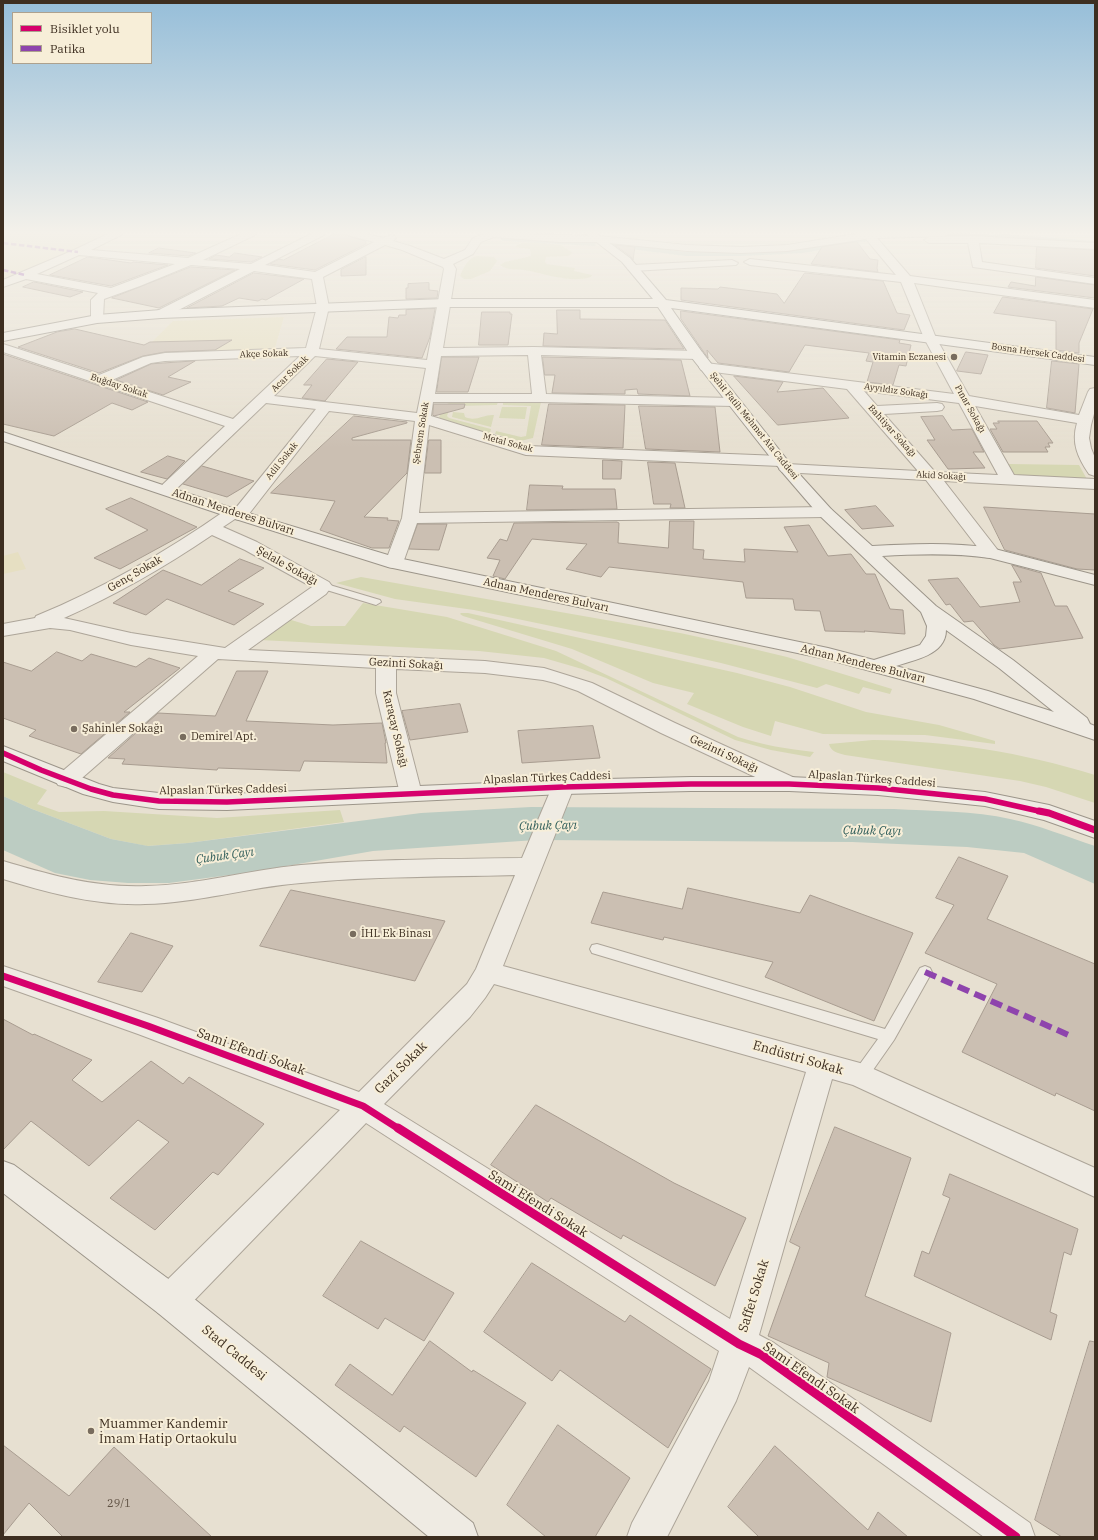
<!DOCTYPE html>
<meta charset="utf-8">
<style>
body{margin:0}
#map{position:relative;width:1098px;height:1540px;overflow:hidden;background:#e7e0d1;font-family:"IBM Plex Serif",serif}
canvas{display:block}
.frame{position:absolute;inset:0;border:4px solid #3d2e20;pointer-events:none}
.legend{position:absolute;left:12px;top:12px;width:140px;height:52px;box-sizing:border-box;background:#f7eed8;border:1px solid #ada18e;margin:0;padding:5px 7px;list-style:none;font-size:12px;color:#3d2e20}
.legend li{display:flex;align-items:center;gap:8px;height:20px}
.legend b{width:20px;border:1px solid #ada18e}
</style>
<div id="map">
<canvas width="1098" height="1540"></canvas>
<div class="frame"></div>
<ul class="legend">
<li><b style="height:5px;background:#d6006c"></b>Bisiklet yolu</li>
<li><b style="height:5px;background:#8e44ad"></b>Patika</li>
</ul>
</div>
<script>
const c = document.querySelector('canvas').getContext('2d');
c.lineJoin = 'round';
function fill(path, color) {
  c.fillStyle = color;
  c.fill(path, 'evenodd');
}
function trace(path, color, width, dash) {
  c.strokeStyle = color;
  c.lineWidth = width;
  c.lineCap = dash ? 'butt' : 'round';
  c.setLineDash(dash || []);
  c.stroke(path);
}
function label(font, color, halo, rows, align = 'center') {
  c.font = font + ' "IBM Plex Serif",serif';
  c.lineWidth = 4;
  c.setLineDash([]);
  c.textBaseline = 'middle';
  c.strokeStyle = halo;
  c.fillStyle = color;
  for (const [text, x, y, turn = 0] of rows) {
    c.save();
    c.translate(x, y);
    c.rotate((+turn || 0) * Math.PI / 180);
    c.textAlign = isNaN(turn) ? turn : align;
    if (halo) c.strokeText(text, 0, 0);
    c.fillText(text, 0, 0);
    c.restore();
  }
}
fill(new Path2D(`
 M3 233H110L62 256 3 280Z
 M284 317 274 351 137 357 173 321Z
 M18 552 26 569 3 574V556Z`), '#e6dfc2');
fill(new Path2D(`
 M536 242 561 245 573 253 568 256 546 257 545 262 547 264 575 268 574 271 592 275 591 277C572 283 548 275 530 271 519 268 510 272 500 265L505 262 531 256 530 249 514 247 521 243Z
 M477 256 494 257 497 261 490 271 471 279H464L460 276C463 268 468 258 477 256Z
 M498 402 497 405 456 406 450 408 447 416 449 418 491 429 490 433 443 421 439 417 445 405 449 403Z
 M503 402H541L533 438 520 441 495 434 496 431 521 437 526 436 531 406 503 405Z
 M502 407H527L525 419 499 418Z
 M453 412 464 413 465 417C476 422 484 414 494 415L491 427 452 417Z
 M1008 464 1079 465 1088 481 1016 477Z
 M361 577 680 633 745 647 787 657 892 689 890 694 863 687 859 694 826 684 817 688 721 663 614 639 474 610 395 599 336 583Z
 M363 603 447 617 556 651 738 737C763 745 787 749 814 752L810 757 771 750 735 740 606 678 582 669 544 658 479 651 260 640 288 619 311 626H345Z
 M461 613H468L737 673 790 687 866 712 939 725 995 741V744L925 735 823 734 775 721 771 736 743 727 687 704 694 693 653 683 572 649 463 616 460 614Z
 M873 740C951 741 1020 752 1095 775V803L1046 787 1020 781 845 755C838 753 831 752 829 744Z
 M3 772 47 790 37 804 59 812 104 811 217 818 340 810 344 822 188 843 147 846 111 839 32 809 3 796Z`), '#d6d7b3');
fill(new Path2D(`
 M3 796 32 809 111 839 148 846 188 843 421 813 531 807 894 809C931 811 975 811 1010 819 1039 825 1067 837 1095 846V884L1024 853 967 847 852 842 536 840 373 851 252 872 169 883H128L90 880 55 873 3 850Z`), '#bcccc2');
trace(new Path2D(`
 M479 233 486 235
 M939 235 1017 237 1095 243
 M503 239 594 244
 M614 245 686 254H742L803 251 875 238`), '#bcccc2', 4);
const building = new Path2D(`
 M336 233H346L348 236 366 241V244L315 270 270 264 279 259 283 260Z
 M857 242 870 259 878 260 877 268 878 272 811 264 822 247Z
 M615 245 635 247 633 260 631 257Z
 M1037 247 1095 250V276L1036 268Z
 M159 248 196 253 188 256 149 253Z
 M235 253 262 257 251 262 209 259 216 255 229 257Z
 M88 257 131 263 133 262 168 265 111 286 50 275Z
 M366 257V275L341 276V270Z
 M191 267 235 270 159 308 112 298Z
 M254 273 304 279 266 300 262 299 258 301 239 298 222 306 187 308Z
 M805 273 883 281 897 313 910 315 904 330 681 300V288L718 289 720 287 777 294 784 303Z
 M1036 277 1095 285V298L1008 287 1011 282 1035 286Z
 M34 282 83 292 70 297 23 287Z
 M429 283V290L438 291 437 298 406 299V288H408V284Z
 M1003 297 1093 309 1079 343V353L1056 350V321L994 313Z
 M435 309 430 337 422 358 336 349 347 337H387L389 317 398 318 399 315H406V310Z
 M557 310H580V319L665 320 684 349 543 346 544 333 557 334Z
 M681 311 900 340 899 343 911 345 906 366 899 365 893 385 867 382 873 362 866 361 869 353 805 345 789 372 718 363 707 350 708 358 703 351 681 319Z
 M482 312H510V314H512L508 345H479Z
 M75 329 144 345 150 342 232 340 215 350 165 352 143 356 99 373 18 347 57 332Z
 M966 352 988 355 981 374 957 371Z
 M3 354 148 402 132 410 112 403 54 436 3 424Z
 M442 357H479L468 392H437Z
 M543 357 681 360 690 396 638 394 637 389 625 390V394L552 393 555 375H545Z
 M327 359 358 362 325 401 302 398 312 385H304Z
 M195 361 168 377 191 382 163 395 116 380 151 364Z
 M1052 361 1079 364 1075 413 1047 408Z
 M734 376 783 382 777 392 823 388 849 418 778 425Z
 M434 404H465L464 408 434 416 433 415Z
 M549 404 625 405 623 448 542 445Z
 M639 406 715 407 720 452 646 449Z
 M354 416 407 422V423L352 438V440H411L407 473 364 517 388 518 387 520 399 521 389 548H372L320 530 335 501 271 493Z
 M943 416 952 430 972 429 984 452H973L985 468 948 469 927 440H935L921 417Z
 M998 421H1037L1053 443H1048L1050 447H1045L1048 452H1003L990 429H997L993 423H999Z
 M429 440H441V473H425Z
 M168 456 185 461 167 479 141 472Z
 M603 460 622 461 621 479H603Z
 M648 462 675 463 685 508H670L671 504H654Z
 M202 466 254 481 227 497 183 484Z
 M530 485 563 486 562 489H615L617 509 527 510Z
 M131 498 197 527 120 569 94 558 148 530 106 509Z
 M876 506 894 526 862 529 845 510Z
 M984 507 1095 514V570L1077 569 1005 550Z
 M670 521H694L693 549 704 550 703 559 745 562 744 549 798 552 784 527 809 525 828 556 851 554 866 574H875L890 609 903 610 905 634 864 631 865 632 825 631 820 611 795 610 793 599 746 598 743 582 609 567 601 577 566 569 587 544 532 539 505 579 493 576 500 560 487 558 500 539 507 541 514 523 617 522 619 523 618 543 668 548Z
 M418 524H447L439 550 409 549Z
 M240 559 264 568 228 591 264 604 234 625 167 599 146 615 113 603 163 570 201 585Z
 M1012 565 1041 573 1055 606H1067L1083 638 1000 649 994 645 973 621 964 622 950 604 946 605 928 580 958 578 980 607 1020 602 1013 582H1021Z
 M57 652 82 661 91 654 136 667 149 658 180 668 124 712H130L81 754 29 736 36 730 3 718V662L31 671Z
 M237 671H268L246 721 333 725 382 723 386 743H385L387 763 304 761 300 771 218 768 217 770 122 764 125 759 108 758 158 713 215 716Z
 M460 704 468 732 410 740 402 711Z
 M593 726 600 758 522 763 518 731Z
 M959 857 1008 876 987 919 1095 964V1111L1056 1093 1055 1096 962 1052 997 984 925 953 954 905 936 898Z
 M688 888 800 913 810 895 913 933 874 1021 765 977 773 962 664 937 663 940 591 923 603 892 682 909Z
 M291 890 445 921 415 981 260 946Z
 M131 933 173 946 142 992 98 982Z
 M3 1019 33 1035 34 1034 92 1060 72 1080 102 1102 151 1061 183 1084 189 1077 264 1124 218 1175 213 1172 155 1230 110 1198 169 1142 138 1120 89 1166 31 1121 3 1150Z
 M536 1105 674 1183 746 1218 715 1286 623 1235 621 1239 551 1198 548 1202 491 1165Z
 M835 1127 911 1158 865 1296 951 1333 931 1422 827 1377 829 1363 768 1336 800 1247 790 1242Z
 M950 1174 1078 1229 1071 1255 1064 1252 1050 1312 1057 1315 1051 1340 914 1276 922 1251 929 1254 950 1198 943 1195Z
 M361 1241 454 1293 424 1341 385 1318 378 1329 323 1296Z
 M532 1263 625 1322 630 1315 711 1369 668 1448 560 1370 552 1381 484 1332Z
 M430 1341 472 1372 473 1370 526 1403 476 1477 404 1426 400 1432 335 1385 350 1364 392 1395Z
 M1090 1341 1095 1342V1537H1062L1035 1520Z
 M558 1425 630 1478 595 1537H546L507 1505Z
 M3 1445 69 1496 114 1447 212 1537H63L29 1503 3 1535Z
 M775 1446 868 1530 878 1512 908 1537H759L728 1507Z`);
fill(building, '#cbbfb2');
trace(building, '#a89c90', 1);
const lane = new Path2D(`
 M323 583 380 600 381 602 376 605 320 588 318 586Z
 M597 944 885 1029 920 968 925 966 930 968 932 972 894 1040 866 1080 860 1081 854 1080 852 1075 878 1039 592 953 590 949 592 945Z`);
const street = new Path2D(`
 M110 233H122L121 235 91 250 188 258 243 233H256L255 235 203 260 251 264 313 233H325L324 235 265 265 315 272 374 242 348 235 347 233H362L383 238 391 235 395 236 396 238 393 241 410 246 444 259 465 250 473 238 487 233 599 236 687 245 741 247 787 245 862 233H949L948 235 944 236 877 238 910 276 1095 300V308L914 283 936 338 969 396 1079 415 1088 392 1090 389 1095 388V410L1091 425 1089 438 1091 448 1095 458V476L1089 474C1078 458 1071 443 1077 423L975 406 1014 475 1095 479V489L944 481 1000 553 997 557 991 558 985 557 926 480 782 472 779 469 782 466 787 464 918 471 847 389 706 371 701 370 699 367 701 364 706 363 954 394 924 338 901 282 750 265 744 262 750 259 896 275 866 239 787 251 741 253 687 251 599 242H559L494 237 481 242 473 254 453 264 456 269 443 348 534 347 697 351 702 352 704 355 702 358 697 359 541 355 546 394 733 398 738 399 740 402 738 405 733 406 539 402H433L431 416 528 446 780 456 785 458 788 461 785 464 780 466 526 455 429 425 419 513 825 507 831 509 833 512 831 515 825 517 417 523 403 563 400 567 394 568 388 567 385 563 402 518 415 421 329 411 245 519 239 520 235 519 223 527 257 542 329 582 332 586 326 594 248 650 485 661 544 668 592 683 675 723 797 779 800 784 797 789 789 791 781 789 661 733 578 691 555 683 543 680 485 673 396 669V693L422 794 419 799 411 801 403 799 400 794 376 693V668L218 659 74 785 66 787 58 785 55 780 58 775 198 656 131 645 70 630 50 628 3 636V624L35 618 36 616C104 588 166 552 226 510L235 509 316 409 266 403 172 493 166 495 160 493 158 490 160 487 225 426 3 352V344L99 375 143 357 165 353 306 348 317 307 312 279 254 271 165 317H157L155 314 157 311 240 269 191 265 140 286 104 299 103 319 101 322H93L91 319V300L98 293 26 279 3 287V280L74 250ZM385 245 402 250 443 267 444 269 427 360 319 349 329 307 323 277ZM79 255 175 264 111 288 37 274ZM528 355 532 394H435L441 356ZM300 356 233 419 112 380 151 363 165 361ZM315 356 426 368 417 413 274 396ZM864 391 959 403 998 475 935 472 884 414 937 411 942 410 944 407 942 404 937 403 877 406ZM212 535 245 550 312 587 225 648 131 633 64 618C116 595 165 567 212 535Z
 M973 236 1095 243V249L979 243 982 262 1095 278V284L973 267 968 243H929L924 240 929 237Z
 M732 260 738 263 736 265 633 271 627 268 633 265Z
 M563 780 571 782 574 787 503 966 860 1063 1095 1168V1197L853 1085 832 1079 759 1335 774 1343 1030 1523 1035 1537H984L749 1367 736 1401 667 1537H627L632 1523 709 1381 719 1351 366 1123 182 1313 170 1317 158 1313 153 1301 158 1289 340 1110 138 1034 3 986V966L158 1018 359 1092 467 984 476 969 515 875C444 877 372 876 301 883 249 887 198 903 145 904 97 906 49 893 3 879V861C50 875 96 888 146 886 198 885 249 870 301 865 375 859 449 859 522 858L552 787 555 782ZM494 984 806 1072 730 1319 384 1104 470 1017 485 998Z`);
const secondary = new Path2D(`
 M585 233H596L630 258 666 300 1095 357V365L671 308 702 352 792 466 831 509 872 546C912 544 951 542 991 548L1095 575V585L990 558C954 553 918 554 882 556L936 606 1013 660 1087 718 1090 724 1095 726V740L974 699 826 659 388 567 226 516 3 441V432L238 510 398 558 828 648 874 660 920 645 926 636 927 626 921 612 819 515 782 472 692 358 658 307H445L161 318 97 323 3 341V333L97 315 161 310 445 299H653L622 262ZM946 630 999 668 1054 712 988 691 896 666C914 660 946 655 946 630Z
 M3 746 99 784 113 788 159 793 227 794 563 780 691 777H789L878 781 985 792 1049 805 1095 821V838L1044 820 985 806 878 795 789 791H691L563 794 227 810 159 809 113 802 83 794 3 761Z
 M3 1161 14 1165 182 1289 473 1523 478 1537H429L158 1313 3 1193Z`);
trace(lane, '#ada599', 2);
trace(street, '#ada599', 2);
trace(secondary, '#9c958a', 2);
fill(lane, '#efebe3');
fill(street, '#efebe3');
fill(secondary, '#efebe3');
trace(new Path2D(`
 M3 243 78 252
 M3 270 25 275`), '#8e44ad', 2.5, [5.5, 2.5]);
trace(new Path2D(`
 M925 972 1071 1036`), '#8e44ad', 6, [12, 6]);
trace(new Path2D(`
 M3 753 41 770 91 789 113 795 159 801 227 802 563 787 691 784H789L878 788 985 799 1043 812`), '#d6006c', 5.5);
trace(new Path2D(`
 M1039 811 1049 813 1095 830
 M3 976 148 1026 363 1106 399 1129`), '#d6006c', 7);
trace(new Path2D(`
 M398 1128 739 1344 762 1355 1016 1537`), '#d6006c', 9);
const sky = c.createLinearGradient(0, 0, 0, 448);
sky.addColorStop(0, '#96bed9');
sky.addColorStop(0.52, '#f4f1ea');
sky.addColorStop(1, '#f4f1ea00');
c.fillStyle = sky;
c.fillRect(0, 0, 1098, 448);
for (const [x, y, r, color] of [
 [954,357,4,"#786c5e"],
 [74,729,4,"#786c5e"],
 [183,737,4,"#786c5e"],
 [353,934,4,"#786c5e"],
 [91,1431,4,"#786c5e"]
]) {
  const dot = new Path2D();
  dot.arc(x, y, r, 0, 2 * Math.PI);
  c.fillStyle = color;
  c.fill(dot);
  trace(dot, '#f7eed8', 1.5);
}
label('9px', '#3d2e20', '#f7eed8', [
 ["Bosna Hersek Caddesi",1038,353,8],
 ["Akçe Sokak",264,354,-2],
 ["Acar Sokak",290,374,-44],
 ["Buğday Sokak",119,386,18],
 ["Ayyıldız Sokağı",896,391,8],
 ["Pınar Sokağı",970,409,61],
 ["Şehit Fatih Mehmet Ata Caddesi",754,426,51],
 ["Bahtiyar Sokağı",892,431,48],
 ["Şebnem Sokak",421,433,-81],
 ["Metal Sokak",508,443,15],
 ["Adil Sokak",282,461,-51],
 ["Akid Sokağı",941,476,3]
]);
label('9px', '#3d2e20', '#f7eed8', [
 ["Vitamin Eczanesi",946,357]
], 'right');
label('11px', '#3d2e20', '#f7eed8', [
 ["Adnan Menderes Bulvarı",233,512,18],
 ["Şelale Sokağı",287,566,29],
 ["Genç Sokak",135,574,-30],
 ["Adnan Menderes Bulvarı",546,595,12],
 ["Gezinti Sokağı",406,664,3],
 ["Adnan Menderes Bulvarı",863,664,14],
 ["Karaçay Sokağı",395,729,77],
 ["Gezinti Sokağı",724,754,25],
 ["Alpaslan Türkeş Caddesi",547,778,-2],
 ["Alpaslan Türkeş Caddesi",872,779,4],
 ["Alpaslan Türkeş Caddesi",223,790,-1]
]);
label('11px', '#3d2e20', '#f7eed8', [
 ["Şahinler Sokağı",82,729],
 ["Demirel Apt.",191,737],
 ["İHL Ek Binası",361,934]
], 'left');
label('11px', '#605244', null, [
 ["29/1",119,1504]
]);
label('italic 12px', '#2f5d5a', '#f7eed8', [
 ["Çubuk Çayı",548,826,-1],
 ["Çubuk Çayı",872,831,1],
 ["Çubuk Çayı",225,856,-8]
]);
label('13px', '#3d2e20', '#f7eed8', [
 ["Sami Efendi Sokak",251,1052,20],
 ["Endüstri Sokak",798,1058,16],
 ["Gazi Sokak",401,1068,-45],
 ["Sami Efendi Sokak",538,1204,32],
 ["Saffet Sokak",754,1296,-73],
 ["Stad Caddesi",234,1353,39],
 ["Sami Efendi Sokak",811,1378,35]
]);
label('13px', '#3d2e20', '#f7eed8', [
 ["Muammer Kandemir",99,1424],
 ["İmam Hatip Ortaokulu",99,1439]
], 'left');
</script>
